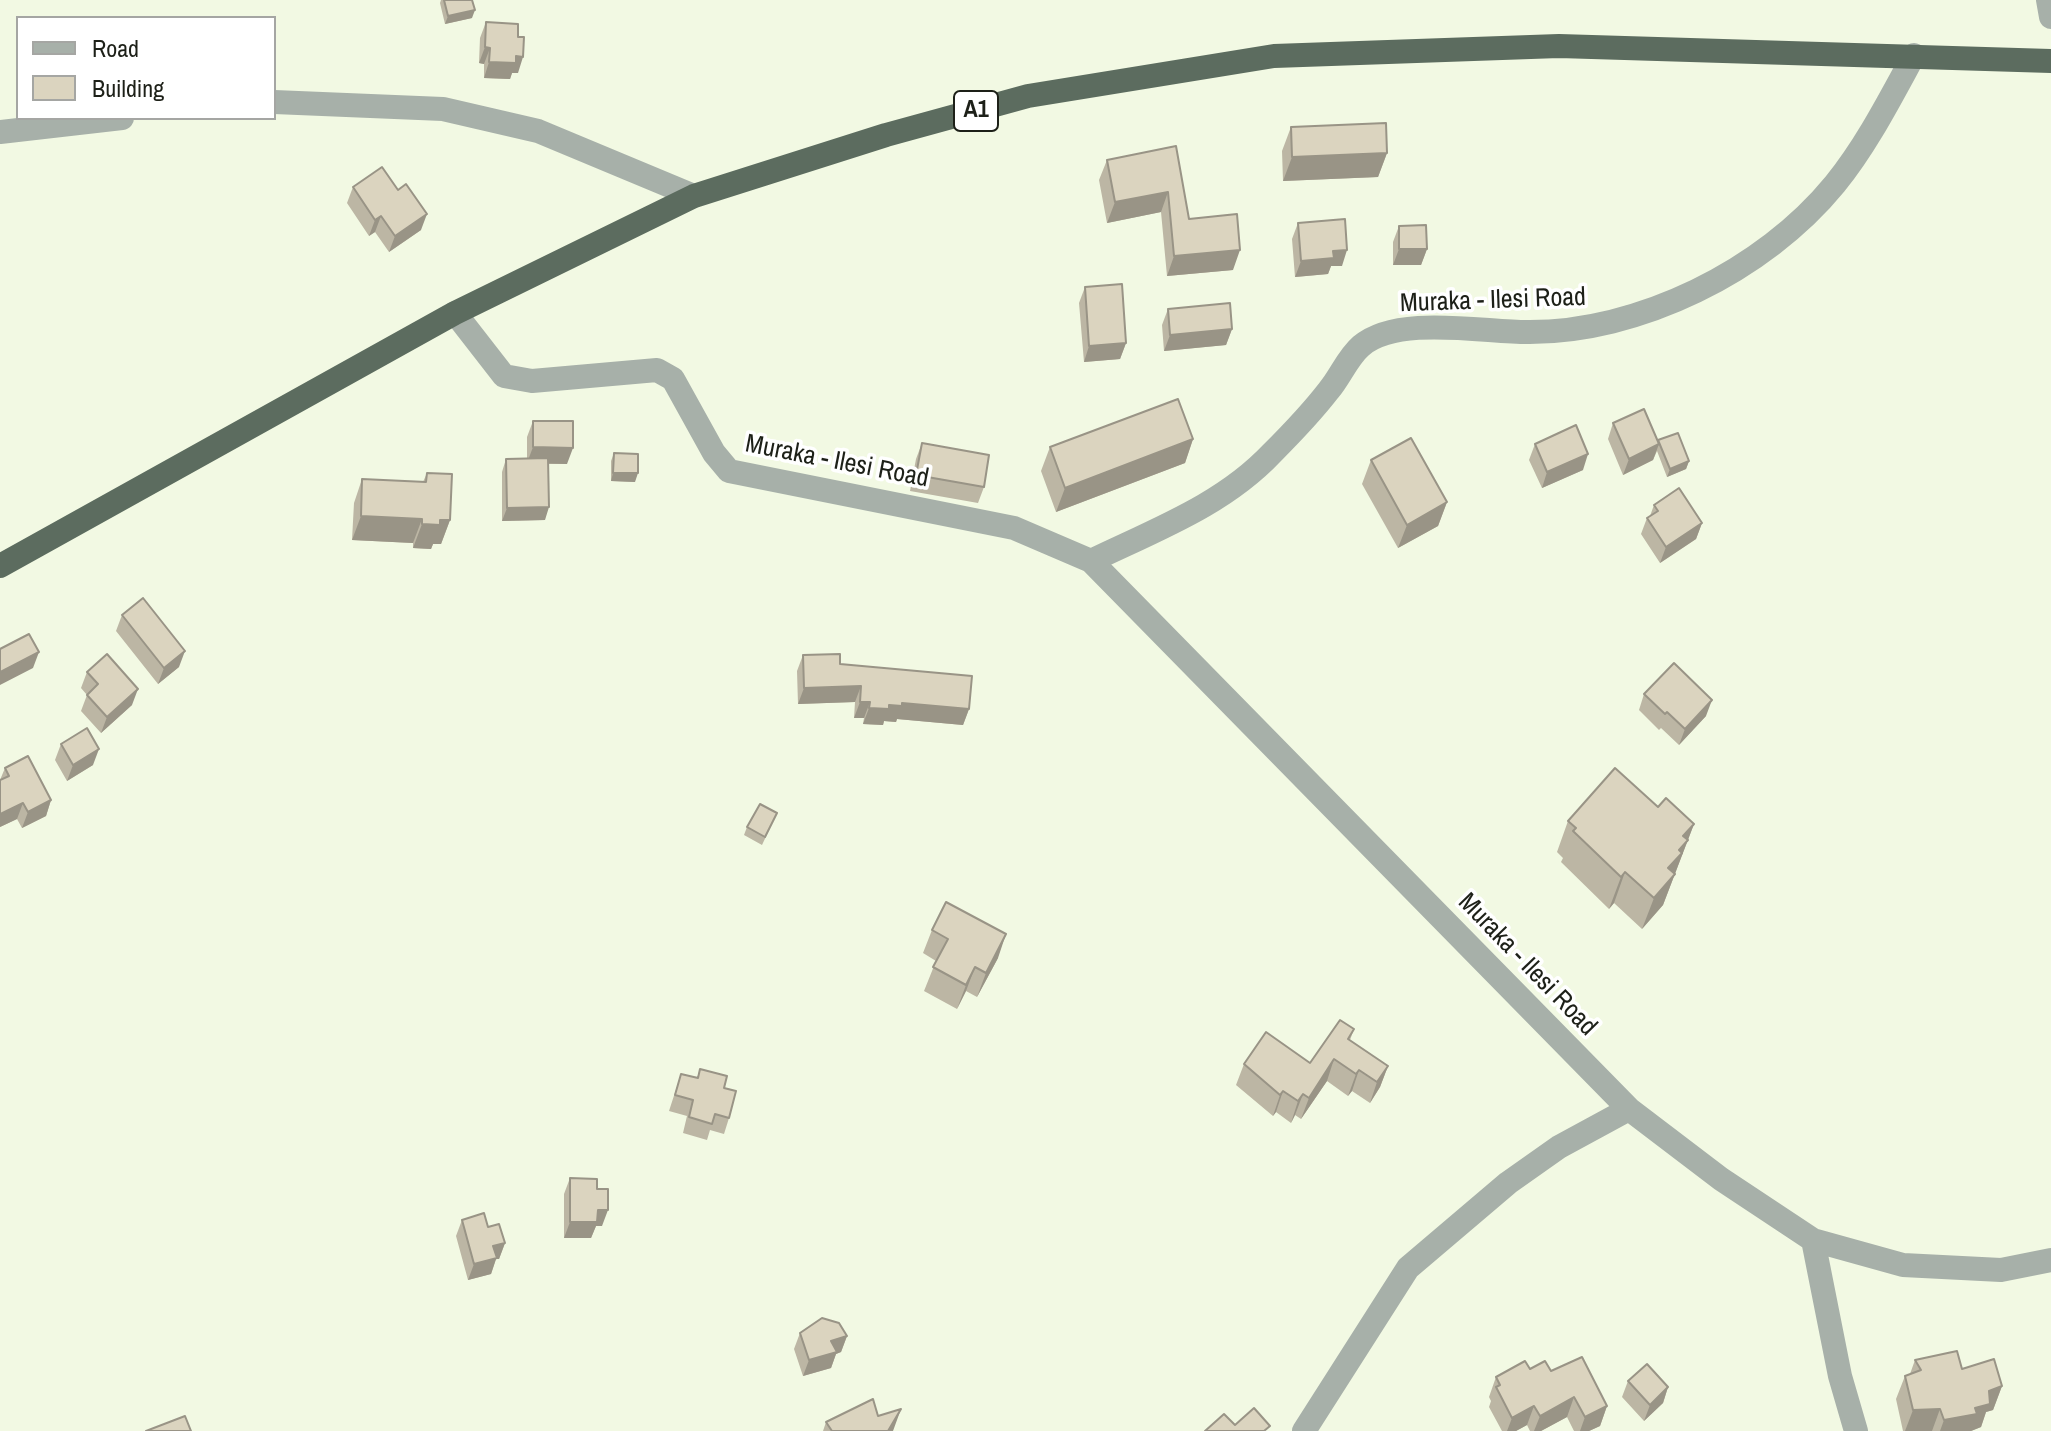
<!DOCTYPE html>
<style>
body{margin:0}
#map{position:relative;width:2051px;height:1431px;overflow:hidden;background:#f2f9e3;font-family:"Archivo Narrow",sans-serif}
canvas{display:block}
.legend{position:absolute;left:16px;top:16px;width:260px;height:104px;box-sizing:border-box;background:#fff;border:2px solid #a5a6a3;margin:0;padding:10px 14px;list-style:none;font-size:24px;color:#1d2018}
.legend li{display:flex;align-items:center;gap:16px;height:40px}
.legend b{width:40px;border:2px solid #a5a6a3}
</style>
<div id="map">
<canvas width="2051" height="1431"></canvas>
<ul class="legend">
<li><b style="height:10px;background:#a7b0a9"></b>Road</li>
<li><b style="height:22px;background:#dbd4bf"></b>Building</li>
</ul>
</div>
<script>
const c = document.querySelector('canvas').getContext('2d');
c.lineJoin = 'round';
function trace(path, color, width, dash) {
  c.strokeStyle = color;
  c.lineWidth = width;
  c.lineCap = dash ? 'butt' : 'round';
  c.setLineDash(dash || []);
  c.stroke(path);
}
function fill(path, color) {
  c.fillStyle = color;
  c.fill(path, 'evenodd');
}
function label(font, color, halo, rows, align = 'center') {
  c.font = font + ' "Archivo Narrow",sans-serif';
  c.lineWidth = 7;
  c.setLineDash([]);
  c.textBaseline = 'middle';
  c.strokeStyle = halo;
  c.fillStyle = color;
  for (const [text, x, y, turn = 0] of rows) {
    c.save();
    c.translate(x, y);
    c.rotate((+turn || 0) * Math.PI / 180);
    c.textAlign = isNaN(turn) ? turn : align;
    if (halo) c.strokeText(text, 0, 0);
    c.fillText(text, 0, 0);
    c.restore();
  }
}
trace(new Path2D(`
 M2048 0 2051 17
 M274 102 443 109 538 131 694 196
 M0 132 122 118
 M455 313 504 376 532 381 657 370 673 379 714 453 729 471 1014 528 1091 561 1629 1109 1721 1179 1813 1240 1903 1265 2001 1270 2051 1260
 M1091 561C1155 530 1223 505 1272 453 1292 433 1312 412 1329 390 1340 377 1348 357 1361 346 1397 315 1482 332 1527 332 1638 333 1764 271 1835 184 1866 146 1890 99 1914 55
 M1813 1240 1840 1376 1856 1431
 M1304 1431 1408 1268 1508 1183 1559 1147 1629 1109`), '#a7b0a9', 24);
trace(new Path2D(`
 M0 566 455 313 694 196 886 135 1028 96 1274 56 1559 46 2051 61`), '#5c6c5f', 24);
fill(new Path2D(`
 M441 0H472V18L445 24 440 3Z
 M486 22 518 73H512L510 79 484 78V64L479 63 480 38Z
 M1291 127 1387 153 1378 177 1283 181 1282 151Z
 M1176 146 1189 219 1233 270 1167 276 1161 212 1107 223 1099 180 1107 160Z
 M353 187 421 230 389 252 375 232 369 236 347 203Z
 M1298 223 1342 266H1331L1328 274 1295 277 1292 239Z
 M1399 226 1427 249 1421 265H1393V242Z
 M1085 287 1126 343 1120 359 1084 362 1079 303Z
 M1168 309 1232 329 1226 345 1164 351 1162 325Z
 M533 421 567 464H548L545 520 502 521V472L506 459H527V437Z
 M1613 423 1658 442 1689 461 1686 469 1667 477 1657 451 1653 460 1623 475 1608 439Z
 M1193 439 1185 463 1056 512 1041 471 1050 447Z
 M922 443 984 487 978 503 910 491 916 459Z
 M1535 444 1583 470 1542 488 1529 460Z
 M614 453 635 482 611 481V461Z
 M1371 460 1447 502 1438 526 1398 548 1362 484Z
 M427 473 450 520 441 544H433L431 549 413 548V543L352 540 354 503 362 479 423 482Z
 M1654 505 1702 523 1696 539 1660 563 1641 534 1647 518 1650 516Z
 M122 615 179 667 158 684 116 631Z
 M803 655 840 664 969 709 963 725 897 719 896 722 884 721 883 725 863 724 864 718H854L855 702 798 704 797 671Z
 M87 672 132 705 101 733 81 711 87 695 81 688Z
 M1644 694 1706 716 1679 745 1661 728 1659 730 1639 710Z
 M61 744 93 765 67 781 55 760Z
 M5 768 51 800 46 816 22 828 17 819 0 827V780Z
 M1658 807 1694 824 1663 905 1642 929 1614 903 1609 909 1561 862 1563 858 1557 852 1568 821Z
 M777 813 762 845 744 835 747 827Z
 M932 930 998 958 977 997 966 991 957 1009 924 991 936 961 923 953Z
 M1354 1029 1350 1040 1388 1066 1380 1087 1370 1103 1352 1091 1348 1096 1327 1081 1301 1119 1295 1115 1291 1123 1276 1112 1273 1116 1236 1085 1244 1064 1310 1063Z
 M700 1069 724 1088 729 1118 724 1134 710 1130 707 1140 683 1133 687 1116 669 1111 681 1074 697 1078Z
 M570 1178 597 1189 602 1226H596L591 1238H564V1194Z
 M462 1220 488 1227 505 1243 499 1259H496L491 1274 468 1280 456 1236Z
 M800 1333 847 1336 841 1352 836 1354 831 1368 803 1376 794 1349Z
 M1915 1360 1962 1369 2002 1386 1993 1410 1986 1412 1981 1427 1971 1431H1903L1896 1399 1905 1376 1910 1374Z
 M1530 1369 1551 1371 1607 1406 1600 1426 1589 1431H1574L1567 1417 1541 1431H1530L1527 1425 1516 1431H1502L1489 1407 1491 1401 1489 1397 1496 1377Z
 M1628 1381 1668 1387 1663 1403 1644 1421 1622 1397Z
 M878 1416 893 1431H823L826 1422Z`), '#bcb6a4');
fill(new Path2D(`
 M475 10 472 18 445 24 448 16Z
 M485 47 490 48 484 64 479 63Z
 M516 56 523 57 518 73H512L510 79 484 78 489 62Z
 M1387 153 1378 177 1283 181 1292 157Z
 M1168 192 1161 212 1107 223 1115 202Z
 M427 214 421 230 389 252 395 236Z
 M381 216 375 232 369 236 375 220Z
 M1399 249H1427L1421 265H1393Z
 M1240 250 1233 270 1167 276 1174 256Z
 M1347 250 1342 266H1331L1328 274 1295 277 1301 261 1333 251Z
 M1232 329 1226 345 1164 351 1170 335Z
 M1126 343 1120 359 1084 362 1089 346Z
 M1193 439 1185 463 1056 512 1065 488Z
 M1659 444 1653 460 1623 475 1629 459Z
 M533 447 573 448 567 464 527 463Z
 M1588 454 1583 470 1542 488 1547 472Z
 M1689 461 1686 469 1667 477 1670 469Z
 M613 473H638L635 482 611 481Z
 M1447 502 1438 526 1398 548 1407 525Z
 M549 507 545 520 502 521 507 508Z
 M361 516 422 519 413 543 352 540Z
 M440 520H450L441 544H433L431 549 413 548 422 524Z
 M1702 523 1696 539 1660 563 1666 547Z
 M185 651 179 667 158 684 164 668Z
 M39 652 33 668 0 685V672Z
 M861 686 855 702 798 704 804 688Z
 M138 689 132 705 101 733 107 717Z
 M1712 700 1706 716 1679 745 1685 729Z
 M860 702H870L864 718H854Z
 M902 703 969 709 963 725 897 719 896 722 884 721 883 725 863 724 869 708Z
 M99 749 93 765 67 781 73 765Z
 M51 800 46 816 22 828 28 812Z
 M23 803 17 819 0 827V814Z
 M1694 824 1663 905 1642 929 1654 898 1683 836Z
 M1625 872 1614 903 1609 909 1621 877Z
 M1006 934 998 958 977 997 986 973Z
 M975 967 966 991 957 1009 966 985Z
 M1334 1059 1327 1081 1301 1119 1309 1098Z
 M1388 1066 1380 1087 1370 1103 1377 1082Z
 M1359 1070 1352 1091 1348 1096 1356 1074Z
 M1283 1091 1276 1112 1273 1116 1280 1095Z
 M1303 1094 1295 1115 1291 1123 1298 1101Z
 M598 1210H608L602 1226H596L591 1238H564L570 1222Z
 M505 1243 499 1259H496L491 1274 468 1280 474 1264 493 1246Z
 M847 1336 841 1352 836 1354 831 1368 803 1376 809 1360 831 1341Z
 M2002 1386 1993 1410 1986 1412 1981 1427 1971 1431H1940L1944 1420 1975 1408 1989 1391Z
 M1668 1387 1663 1403 1644 1421 1650 1405Z
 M1574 1397 1567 1417 1541 1431H1534L1540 1416Z
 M1534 1406 1527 1425 1516 1431H1507L1512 1418Z
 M1607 1406 1600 1426 1589 1431H1580L1585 1417Z
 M901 1409 893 1431H888Z
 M1940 1409 1932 1431H1905L1913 1410Z`), '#999486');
const building = new Path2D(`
 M444 0H472L475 10 448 16Z
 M486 22 518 24V37H524L523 57 516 56V63L489 62 490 48 485 47Z
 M1386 123 1387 153 1292 157 1291 127Z
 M1176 146 1189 219 1237 214 1240 250 1174 256 1168 192 1115 202 1107 160Z
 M382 167 398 190 406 184 427 214 395 236 381 216 375 220 353 187Z
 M1345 219 1347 250 1333 251 1334 258 1301 261 1298 223Z
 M1426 225 1427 249H1399V226Z
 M1122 284 1126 343 1089 346 1085 287Z
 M1230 303 1232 329 1170 335 1168 309Z
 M1178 399 1193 439 1065 488 1050 447Z
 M1644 409 1659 444 1629 459 1613 423Z
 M533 421H573V448L533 447Z
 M1576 425 1588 454 1547 472 1535 444Z
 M1678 433 1689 461 1670 469 1658 440Z
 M1411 438 1447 502 1407 525 1371 460Z
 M922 443 989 455 984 487 916 475Z
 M614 453 638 454V473H613Z
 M548 458 549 507 507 508 506 459Z
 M427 473 452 474 450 520H440V525L422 524V519L361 516 362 479 426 482Z
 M1679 488 1702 523 1666 547 1647 518 1658 511 1654 505Z
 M143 598 185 651 164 668 122 615Z
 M29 634 39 652 0 672V649Z
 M107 654 138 689 107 717 87 695 98 684 87 672Z
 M840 654V664L972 676 969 709 902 703V706L889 705V709L869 708 870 702H860L861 686 804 688 803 655Z
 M1674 663 1712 700 1685 729 1667 712 1665 714 1644 694Z
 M87 728 99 749 73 765 61 744Z
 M28 756 51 800 28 812 23 803 0 814V780L9 776 5 768Z
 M1615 768 1658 807 1666 798 1694 824 1683 836 1688 840 1679 850 1682 853 1668 868 1675 874 1654 898 1625 872 1621 877 1573 831 1576 828 1568 821Z
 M760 804 777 813 765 837 747 827Z
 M946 902 1006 934 986 973 975 967 966 985 933 967 948 939 932 930Z
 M1340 1020 1354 1029 1348 1039 1388 1066 1377 1082 1359 1070 1356 1074 1334 1059 1309 1098 1303 1094 1298 1101 1283 1091 1280 1095 1244 1064 1266 1032 1310 1063Z
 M700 1069 727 1076 724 1088 736 1091 729 1118 715 1114 712 1124 689 1117 693 1100 675 1095 681 1074 698 1078Z
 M570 1178 597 1179V1189H608V1210H598L597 1222H570Z
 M484 1213 488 1227 499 1224 505 1243 493 1246 497 1258 474 1264 462 1220Z
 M822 1318 839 1323 847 1336 831 1341 837 1352 809 1360 800 1333Z
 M1957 1351 1962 1369 1994 1359 2002 1386 1989 1391 1990 1404 1975 1408 1977 1414 1944 1420 1940 1409 1913 1410 1905 1376 1921 1370 1915 1360Z
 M1582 1357 1607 1406 1585 1417 1574 1397 1540 1416 1534 1406 1512 1418 1496 1387 1500 1385 1496 1377 1525 1361 1530 1369 1545 1361 1551 1371Z
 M1647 1364 1668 1387 1650 1405 1628 1381Z
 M873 1399 878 1416 901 1409 888 1431H832L826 1422Z
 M1254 1408 1270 1426 1264 1431H1205L1224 1414 1235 1425Z
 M185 1416 191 1431H146Z`);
fill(building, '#dbd4bf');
trace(building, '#999486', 2);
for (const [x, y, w] of [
 [976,111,44]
]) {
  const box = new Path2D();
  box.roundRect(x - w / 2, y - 20, w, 40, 6);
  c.fillStyle = '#fff';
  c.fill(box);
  trace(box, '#1d2018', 2);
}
label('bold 24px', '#1d2018', null, [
 ["A1",976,111]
]);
label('26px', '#1d2018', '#fff', [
 ["Muraka - Ilesi Road",1493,301,-2],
 ["Muraka - Ilesi Road",837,462,11],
 ["Muraka - Ilesi Road",1527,965,46]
]);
</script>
